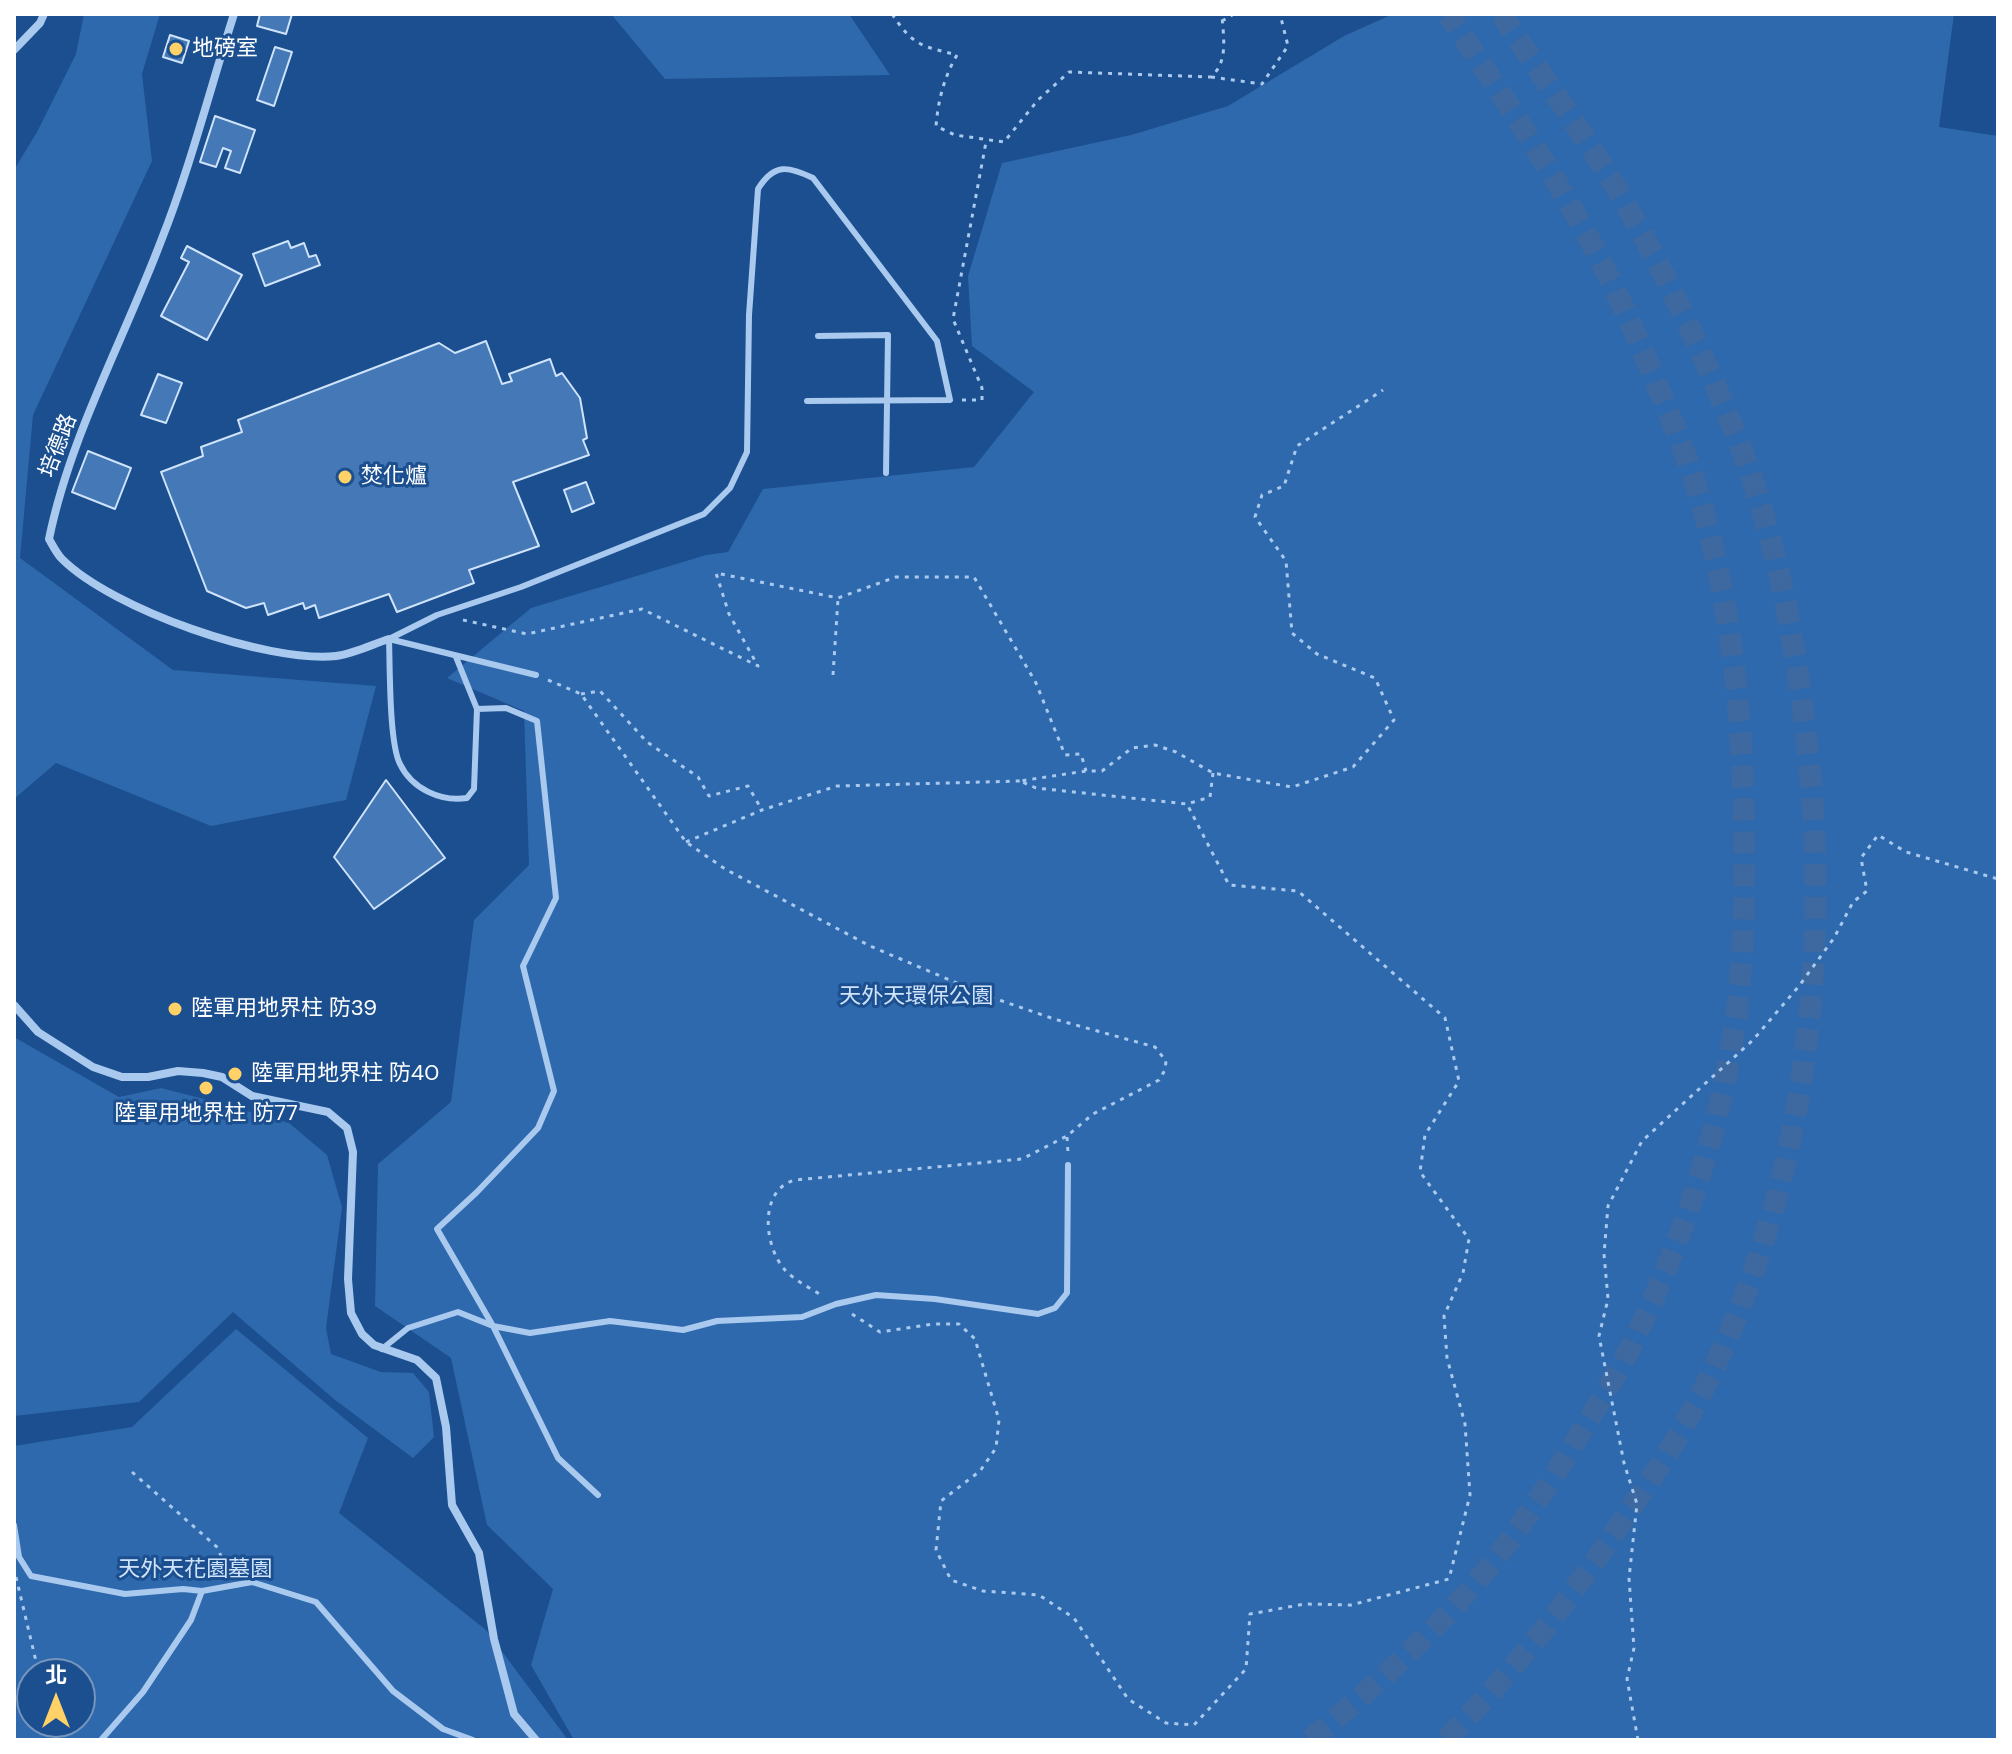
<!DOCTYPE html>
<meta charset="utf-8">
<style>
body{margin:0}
#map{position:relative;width:2012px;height:1754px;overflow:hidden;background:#1b4f8f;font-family:"DM Sans","Noto Sans TC",sans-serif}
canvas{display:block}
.frame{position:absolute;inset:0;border:16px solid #fff;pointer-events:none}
.north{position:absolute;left:16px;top:1658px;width:80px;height:80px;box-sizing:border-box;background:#1b4f8f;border:2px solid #7695bc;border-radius:50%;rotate:0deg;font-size:22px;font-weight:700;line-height:32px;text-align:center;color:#fff}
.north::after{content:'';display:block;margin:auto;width:28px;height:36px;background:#ffd166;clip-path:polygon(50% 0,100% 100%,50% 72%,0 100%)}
</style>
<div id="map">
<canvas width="2012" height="1754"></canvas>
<div class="frame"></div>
<div class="north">北</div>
</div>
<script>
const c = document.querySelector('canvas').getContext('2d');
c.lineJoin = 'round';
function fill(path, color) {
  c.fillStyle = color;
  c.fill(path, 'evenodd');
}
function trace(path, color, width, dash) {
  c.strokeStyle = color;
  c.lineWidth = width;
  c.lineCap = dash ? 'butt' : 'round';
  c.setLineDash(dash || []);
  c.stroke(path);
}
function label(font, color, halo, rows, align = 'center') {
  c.font = font + ' "DM Sans","Noto Sans TC",sans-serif';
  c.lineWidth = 6;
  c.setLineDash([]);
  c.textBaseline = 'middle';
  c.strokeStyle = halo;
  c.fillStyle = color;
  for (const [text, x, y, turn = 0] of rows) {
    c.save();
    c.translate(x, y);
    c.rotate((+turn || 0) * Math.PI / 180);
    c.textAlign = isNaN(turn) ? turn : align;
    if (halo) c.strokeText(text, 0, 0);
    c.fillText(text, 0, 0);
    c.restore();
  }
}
fill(new Path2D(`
 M84 14H160L142 74 152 161 33 415 20 558 173 670 376 686 346 800 211 826 56 763 14 799V170L37 132 76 54Z
 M611 14H849L890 75 665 79Z
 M1393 14H1954L1939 127 1998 136V1740H574L531 1665 553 1589 487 1525 451 1358 375 1306 378 1164 451 1102 474 920 529 865 524 711 447 678 531 608 706 555 728 552 763 489 974 467 1034 392 972 346 968 276 1002 163 1131 135 1228 106 1344 36Z
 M14 1037 119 1097 161 1088 208 1100 289 1123 327 1155 342 1207 326 1328 331 1354 381 1372 413 1373 429 1392 434 1437 413 1458 335 1400 233 1312 139 1402 14 1416Z
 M236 1329 368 1438 339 1513 486 1630 568 1740H14V1446L132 1427ZM32 1674H80V1722H32Z`), '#2e69ad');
const building = new Path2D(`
 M260 14H292L286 34 257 26Z
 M170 35 189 41 182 63 163 57Z
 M275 47 292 52 274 106 257 100Z
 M215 116 255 130 240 173 225 168 231 151 223 148 216 167 200 162Z
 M288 241 291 248 304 243 309 257 316 255 320 265 265 286 253 254Z
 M187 246 242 275 207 340 161 316 189 262 181 258Z
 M486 341 502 384 512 381 509 374 550 359 556 376 562 373 580 398 587 438 583 440 589 455 513 482 539 546 469 570 474 583 397 612 389 594 319 618 315 605 305 609 303 603 268 615 264 603 246 608 207 591 161 472 203 456 201 447 242 432 238 420 439 343 455 353Z
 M158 374 182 383 166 423 141 415Z
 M88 451 131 468 115 509 72 492Z
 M586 482 594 503 572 512 564 490Z
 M386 780 445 858 374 909 334 857Z`);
fill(building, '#4478b7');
trace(building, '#cfe3fa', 2);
trace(new Path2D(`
 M1310 1740C1367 1693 1423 1643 1472 1587 1512 1541 1547 1489 1578 1437 1593 1412 1609 1387 1623 1362 1674 1262 1714 1153 1732 1042 1744 972 1745 899 1744 829 1743 721 1732 616 1704 512 1692 469 1675 427 1657 385 1634 328 1608 272 1578 219 1538 149 1493 81 1448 14
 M1446 1740C1507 1678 1560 1612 1609 1541 1639 1496 1671 1452 1696 1404 1805 1197 1834 955 1805 726 1794 635 1776 542 1744 456 1708 362 1664 268 1612 181 1577 124 1538 69 1501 14`), '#3d69a0', 22, [22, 11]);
trace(new Path2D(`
 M892 14C913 46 922 46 957 55 944 77 938 101 936 126L955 135 1004 142 1038 100 1069 72 1211 77C1229 61 1223 36 1222 14
 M1222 21 1234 14
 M1211 77 1262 84 1288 46 1280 14
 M962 400H982V388L953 319 986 142
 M463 620 527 634 642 609 758 666 729 614 716 573 838 598 896 577H974L1036 683 1065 755 1081 754 1086 771
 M833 675 838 599
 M548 680 581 694 686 842 725 869 870 946 985 995 1054 1019 1155 1047 1166 1061 1165 1070 1159 1080 1093 1114 1067 1136 1022 1159 795 1180C758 1190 764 1247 785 1270 794 1280 810 1288 821 1295
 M581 694 600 691 647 742 698 777 709 796 748 786 762 810
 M1213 773 1210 797 1187 804 1036 788 1020 781 1086 771H1102L1132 748 1155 745 1176 752 1213 773 1292 787 1353 767 1394 720 1375 678 1317 654 1292 633 1286 561 1255 517 1262 495 1284 486 1297 446 1383 390
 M686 842 762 810 837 786 1020 781
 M1067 1137 1068 1153
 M852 1314 880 1332 933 1324H959L975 1339 999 1420 996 1448 980 1471 941 1501 936 1550 951 1580 983 1591 1039 1595 1074 1618 1128 1699 1166 1723 1194 1725 1246 1669 1250 1614 1305 1604 1351 1605 1449 1579 1470 1495 1465 1424 1447 1358 1444 1316 1463 1273 1469 1239 1420 1172 1425 1135 1459 1081 1445 1018 1298 891 1229 885 1187 804
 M132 1472 218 1548 228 1576
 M16 1577 39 1674
 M52 1722 57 1740
 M1638 1740 1627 1679 1634 1648 1629 1578 1637 1504 1624 1463 1599 1336 1608 1299 1604 1254 1608 1206 1642 1141 1753 1040 1799 986 1834 938 1853 902 1867 891 1861 858 1878 835 1906 852 1998 879`), '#a9c9ee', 3, [4, 6]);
trace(new Path2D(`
 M818 336 888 335 886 473
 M389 639 437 615 521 587 704 514 730 488 747 452 749 315 758 189C774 163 788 166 813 178L937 341 950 400 807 401
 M389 639C390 666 389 743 400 764 412 789 441 802 467 798L474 789 477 709
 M389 639 536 675
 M456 657 477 709 506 708 537 721 556 898 523 966 554 1091 538 1128 477 1192 437 1229 493 1326 558 1458 598 1495
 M382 1349 408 1328 458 1312 493 1326 530 1333 610 1321 683 1330 717 1321 802 1317 836 1304 876 1295 935 1299 1038 1314 1055 1308 1067 1293 1068 1165
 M14 1525 19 1557 31 1576 125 1594 183 1589 202 1591 252 1582 316 1602 393 1691 443 1729 473 1740
 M101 1740 143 1692 191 1620 202 1591`), '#a9c9ee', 6);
trace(new Path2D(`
 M234 14C210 89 190 168 161 241 124 339 70 436 49 539 53 546 57 554 62 559 112 609 266 663 336 656 353 654 373 644 389 639
 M14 50 40 23 44 14
 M14 1005 38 1032 93 1067 122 1077H148L178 1071 203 1073 222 1077 252 1096 328 1112 347 1128 353 1152 348 1279 351 1313 362 1334 374 1345 417 1360 436 1378 446 1427 452 1505 479 1553 494 1639 514 1714 536 1740`), '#a9c9ee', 8);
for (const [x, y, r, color] of [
 [176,49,8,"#ffd166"],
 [345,477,8,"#ffd166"],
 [175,1009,8,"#ffd166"],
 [235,1074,8,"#ffd166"],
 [206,1088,8,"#ffd166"]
]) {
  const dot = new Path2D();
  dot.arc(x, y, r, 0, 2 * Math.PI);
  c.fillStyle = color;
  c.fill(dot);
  trace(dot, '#1b4f8f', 3);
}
label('22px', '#fff', '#1b4f8f', [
 ["地磅室",192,49],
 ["焚化爐",361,477],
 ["陸軍用地界柱 防39",191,1009],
 ["陸軍用地界柱 防40",251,1074],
 ["陸軍用地界柱 防77",206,1114,"center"]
], 'left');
label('22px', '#fff', '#1b4f8f', [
 ["培德路",59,446,-69]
]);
label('22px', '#cfe3fa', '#1b4f8f', [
 ["天外天環保公園",916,997],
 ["天外天花園墓園",195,1570]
]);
</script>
